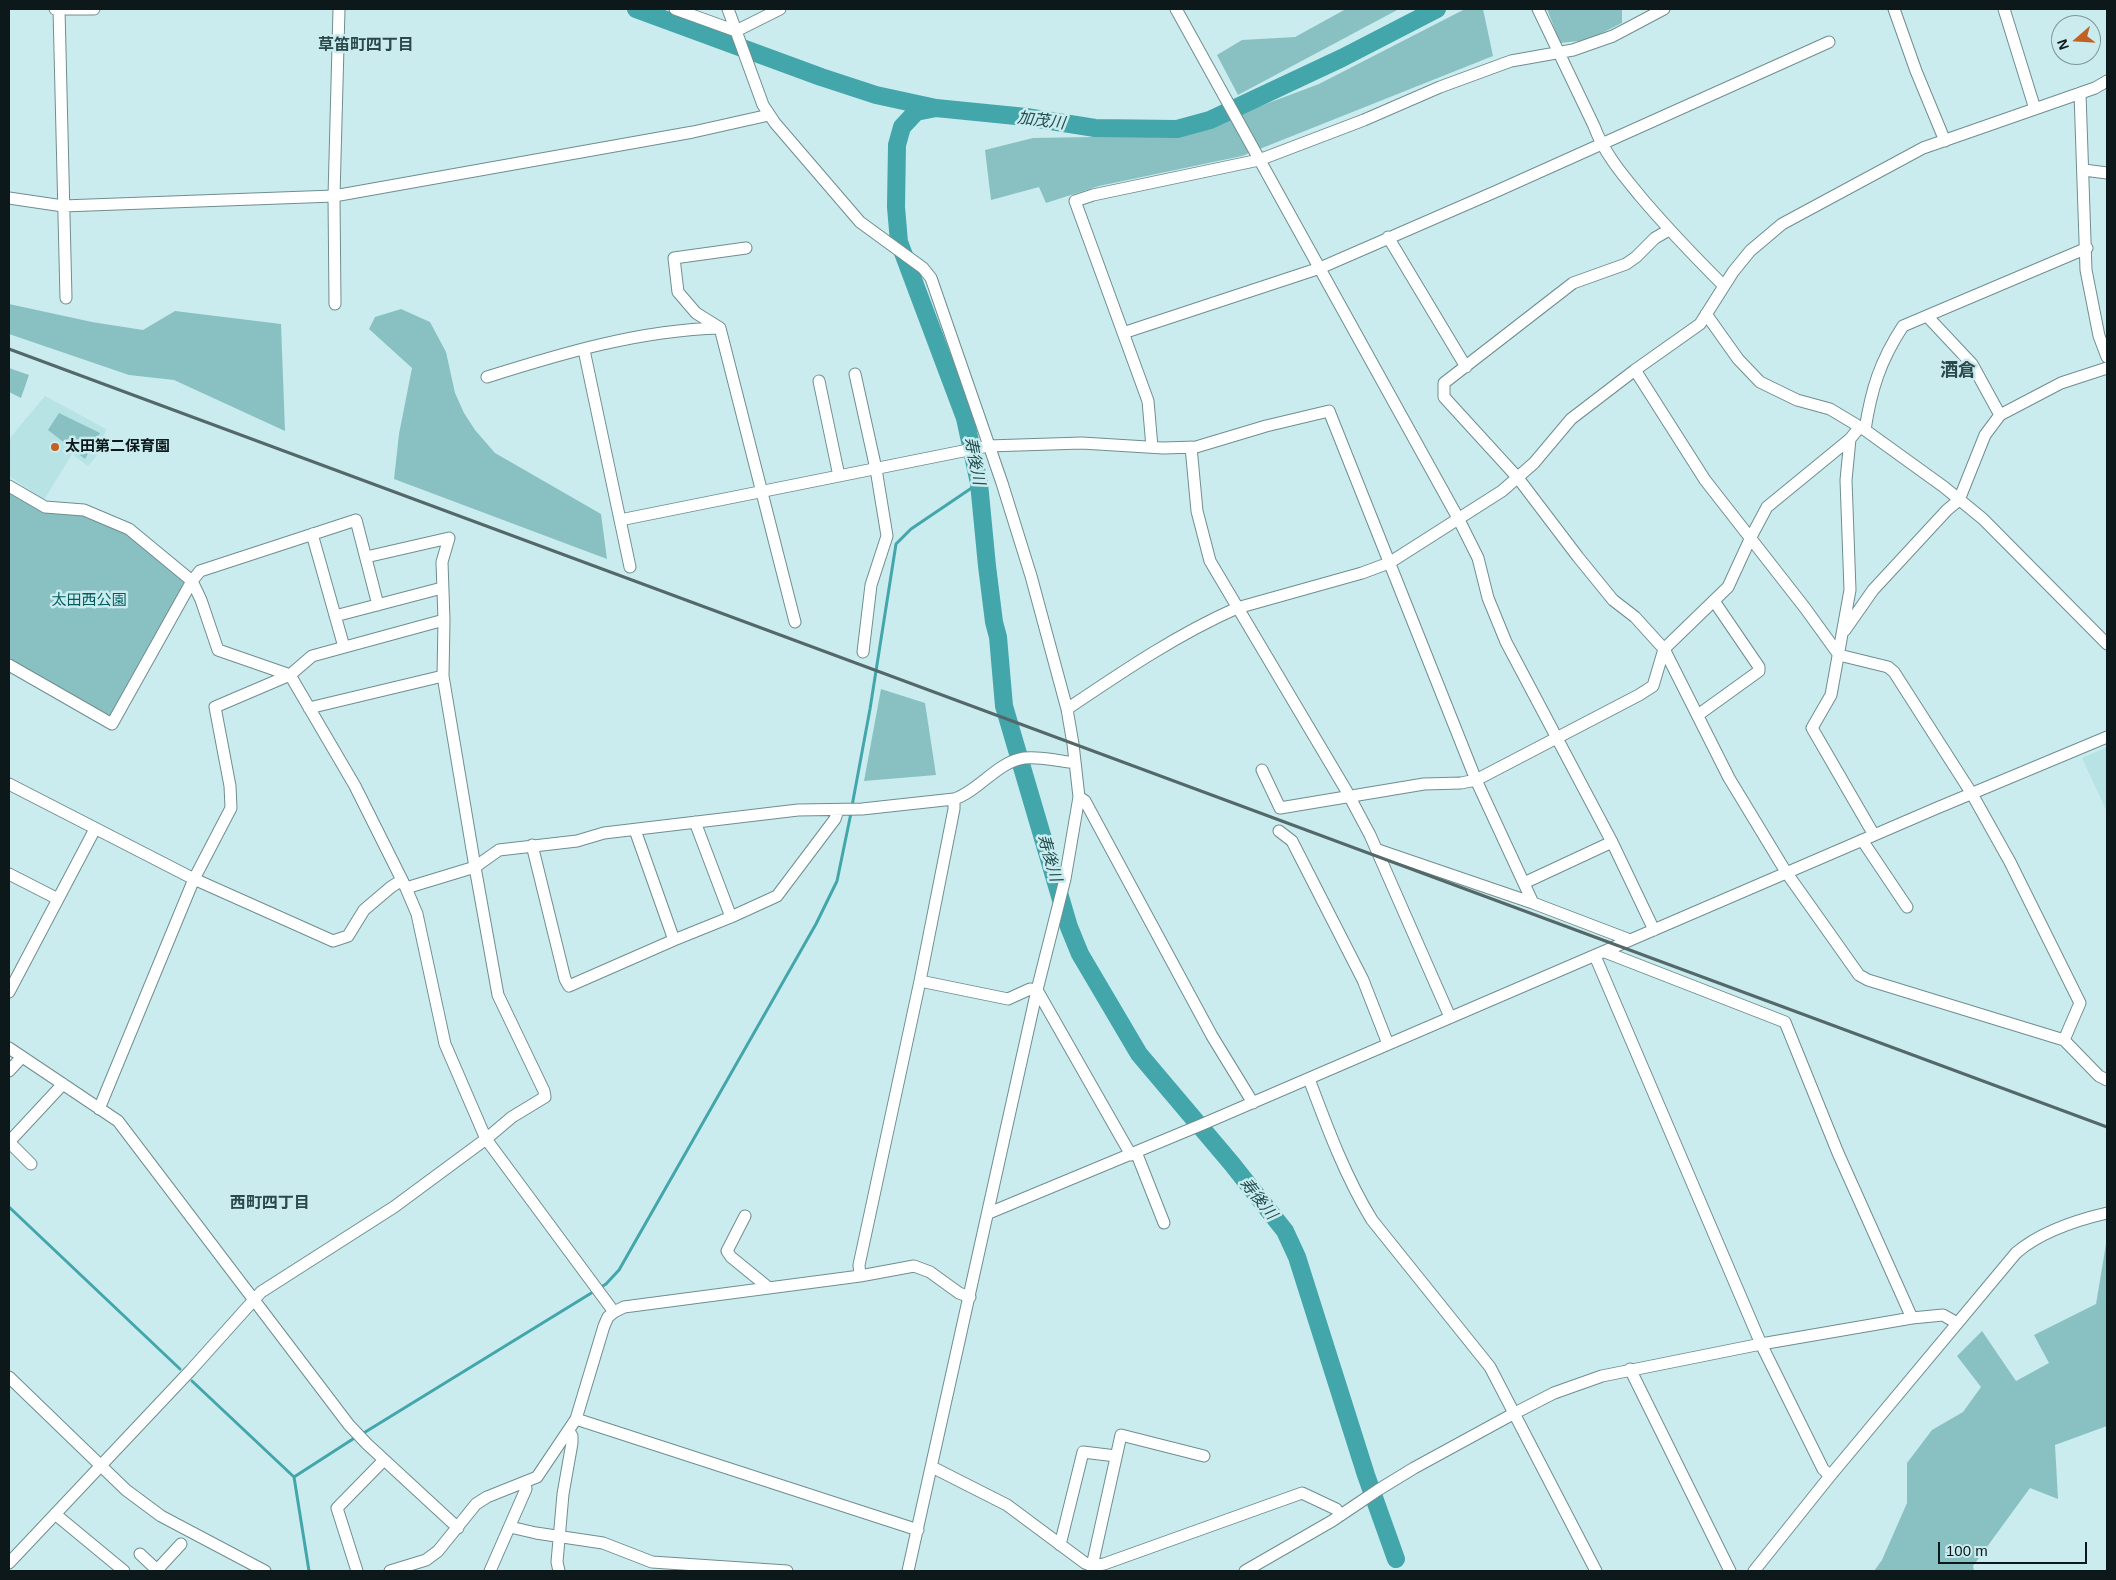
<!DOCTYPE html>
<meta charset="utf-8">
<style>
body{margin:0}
#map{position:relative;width:2116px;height:1580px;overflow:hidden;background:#caecee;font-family:Helvetica,sans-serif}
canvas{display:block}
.frame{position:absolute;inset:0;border:10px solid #0c1819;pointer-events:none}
.north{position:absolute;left:2051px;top:15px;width:50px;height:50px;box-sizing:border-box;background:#caecee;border:1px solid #7e9799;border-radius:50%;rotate:251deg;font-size:14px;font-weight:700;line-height:20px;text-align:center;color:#0c1819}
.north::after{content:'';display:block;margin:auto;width:18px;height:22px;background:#c26121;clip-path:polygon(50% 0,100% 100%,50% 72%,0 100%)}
.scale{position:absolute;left:1938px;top:1542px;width:149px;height:22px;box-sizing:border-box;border:2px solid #0c1819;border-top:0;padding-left:6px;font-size:15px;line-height:18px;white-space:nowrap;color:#0c1819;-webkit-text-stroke:4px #caecee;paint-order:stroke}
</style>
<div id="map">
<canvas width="2116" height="1580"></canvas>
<div class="frame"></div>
<div class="north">N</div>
<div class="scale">100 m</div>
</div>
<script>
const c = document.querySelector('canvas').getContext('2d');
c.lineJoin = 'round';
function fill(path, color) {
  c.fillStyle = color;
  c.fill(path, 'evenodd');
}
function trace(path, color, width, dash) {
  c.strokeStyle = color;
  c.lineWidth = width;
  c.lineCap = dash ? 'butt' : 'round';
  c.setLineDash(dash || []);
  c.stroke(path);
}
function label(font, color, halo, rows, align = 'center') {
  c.font = font + ' Helvetica,"Noto Sans JP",sans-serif';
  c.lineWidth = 5;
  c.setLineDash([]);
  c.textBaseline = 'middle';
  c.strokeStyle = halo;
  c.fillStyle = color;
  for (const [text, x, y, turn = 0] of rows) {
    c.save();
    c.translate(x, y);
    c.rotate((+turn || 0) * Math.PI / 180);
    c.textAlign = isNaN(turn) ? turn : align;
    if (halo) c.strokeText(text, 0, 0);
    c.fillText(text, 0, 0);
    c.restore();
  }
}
fill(new Path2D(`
 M45 396 106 429 98 454 88 466 72 454 44 500 9 476V439Z
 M2107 747V812L2082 758Z`), '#b7e3e5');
fill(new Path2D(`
 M1346 9H1399L1238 95 1217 55 1242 40 1295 37Z
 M1465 9H1483L1493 56 1242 156 1099 186 1046 203 1039 187 991 200 985 150 1033 138 1149 136 1199 129 1319 84Z
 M1547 9H1622V23L1588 40 1560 43Z
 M9 304 92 322 143 330 175 311 281 324 285 431 174 380 129 375 9 334Z
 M401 309 430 322 446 352 455 393 464 413 475 430 495 453 601 514 607 559 394 479 399 434 412 368 369 329 375 317Z
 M9 368 29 375 21 398 9 392Z
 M59 413 100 433 85 459 48 430Z
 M9 486 44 507 84 510 129 529 192 581 112 724 9 665Z
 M881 689 925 703 936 775 864 781Z
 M2107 1238V1426L2055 1445 2058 1499 2030 1488 1973 1566 1974 1571H1874L1882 1560 1907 1503V1463L1932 1430 1963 1412 1981 1387 1957 1356 1982 1331 2016 1381 2049 1363 2034 1335 2096 1304Z`), '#89c1c3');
trace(new Path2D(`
 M852 806 870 709 896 544 911 529 979 483
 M9 1207 180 1369
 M192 1381 294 1477 309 1571
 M362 1434 606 1284 619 1270 816 924 837 881 851 813
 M294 1477 356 1437`), '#43a6ab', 3);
trace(new Path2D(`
 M636 9 821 77 876 95 936 108 1026 117 1095 128 1177 129 1210 120 1342 58 1437 9
 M936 108 916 112 902 127 897 145 896 207 899 242 965 418 979 483 987 566 994 622 998 637 1004 706 1069 927 1080 954 1139 1054 1232 1164 1285 1231 1297 1257 1366 1475 1396 1559`), '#43a6ab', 18);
const minor = new Path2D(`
 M55 9H94
 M59 9 66 298
 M675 9 736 31 780 9
 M728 9 763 105 775 123 860 222 923 268 931 278 1002 483 1031 576 1067 709 1073 744 1079 797 1065 879 1037 990 908 1571
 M1176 9 1458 518 1478 558 1488 598 1506 642 1612 842 1654 930
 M1538 9 1594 126C1604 153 1622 174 1640 196 1667 228 1695 257 1724 286
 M1894 9 1916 71 1945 141
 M2004 9 2035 109
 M2080 93 2086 270 2099 336 2107 357
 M2084 170 2107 173
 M9 198 63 206 334 196 693 132 769 115
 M1669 230 1655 238 1636 257 1626 264 1573 283 1444 383V397L1518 478 1578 557 1613 600 1635 617 1664 649 1729 778 1786 872 1859 975 1868 980 2064 1040 2099 1076 2107 1080
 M1388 237 1466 367
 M746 248 674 258 678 292 696 313 720 328 795 622
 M335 304 334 196 339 9
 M1706 314 1738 359 1760 382 1797 400 1830 409 1865 430 1944 487 1983 519 2107 644
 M1927 316 1972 364 2000 415
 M1123 333 1320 268 1497 191 1829 42
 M584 350 630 567
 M1635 370 1705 480 1805 608 1839 655 1888 667 1894 672 1972 794 2010 862 2080 1003 2064 1040
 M855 374 876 469 887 536 871 585 863 652
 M487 377C563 353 640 330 720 328
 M819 381 839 476
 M1865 430C1871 390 1880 361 1903 326L2087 248
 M1850 439 1846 480 1850 590 1831 695 1812 728 1874 835
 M1152 447 1148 401 1075 201 1093 195 1259 160 1364 120 1440 87 1511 61 1573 50 1613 36 1664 9
 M1191 447 1197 511 1210 561 1346 790 1370 835 1450 1017
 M9 486 45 507 84 510 129 529 192 581 201 600 218 650 290 675 355 786 406 888 417 914 445 1044 486 1139 614 1312 624 1307 860 1276 914 1266 930 1272 959 1293 970 1297
 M620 520 988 446 1082 443 1163 448 1196 447 1266 426 1329 411 1476 780 1533 903
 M312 534 344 647
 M335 616 442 588
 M1845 630 1873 590 1947 510 1959 500 1985 435 2000 415 2061 383 2107 368
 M9 665 112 724 192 581 200 571 356 520 378 605
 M309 708 443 676
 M1067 709C1122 672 1176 635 1237 608L1362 573 1389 563 1502 491 1534 463 1571 419 1635 370 1700 324 1733 272 1750 251 1782 224 1923 148 2095 88 2107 81
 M1698 715 1759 671V667L1714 601
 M1262 770 1280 808 1424 784 1461 783 1476 780 1639 695 1653 686 1664 649 1728 587 1751 537 1767 507 1850 439 1859 428
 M9 784 194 879 333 941 348 936 364 910 391 887 402 880
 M1079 797 1085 801 1212 1036 1253 1103
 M695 822 731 917 777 896 835 819 838 810
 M1279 831 1292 841 1363 980 1388 1044
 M1862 840 1907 907
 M532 845 565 979 569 986 674 940 635 830
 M1378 850 1533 903 1630 940
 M9 874 58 899
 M1524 883 1612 842
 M406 888 475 867 499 850 577 841 604 833 798 810 862 809 954 799C979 791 997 762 1024 758 1040 756 1059 761 1075 763
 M674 940 731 917
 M1605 952 1785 1022 1838 1153 1912 1318
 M1595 956 1761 1344 1823 1469 1830 1476
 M920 981 1008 999 1030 989 1037 990 1131 1155
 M9 992 95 829
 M9 1048 118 1121 349 1425 367 1444 458 1528
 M9 1071 22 1057
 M1309 1079C1327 1127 1345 1176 1372 1220L1490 1367 1596 1571
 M99 1109 194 879 231 808 230 786 215 707 290 675 312 656 444 620
 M9 1142 63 1084
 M9 1142 31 1164
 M1136 1152 1164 1223
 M989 1213 1203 1124 1937 808 2107 737
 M745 1216 727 1251 731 1257 769 1288
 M860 1276 859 1265 920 981 954 809V799
 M1630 1369 1730 1571
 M9 1377 126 1490 161 1516 265 1571
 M576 1419 918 1530
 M932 1467 1007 1505 1085 1563 1092 1566 1104 1564 1302 1493 1336 1509 1341 1515
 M55 1514 124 1571
 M510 1527 536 1533 603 1543 652 1562 787 1571
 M1060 1545 1083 1452 1116 1456
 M140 1554 158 1571
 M9 1563 191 1370 261 1292 394 1207 486 1139 512 1117 545 1097 544 1091 498 995 475 867 443 676 444 620 442 562 449 538 366 557
 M157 1570 181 1544
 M357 1571 337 1508 384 1460
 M390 1571 426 1560 438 1551 476 1504 487 1497 537 1477 576 1419 604 1326 608 1317 614 1312
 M490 1571 526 1489 525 1483
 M559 1571 557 1562 563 1494 572 1443V1436L569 1431
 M1093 1571 1092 1566 1121 1435 1204 1456
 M1245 1571 1332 1521 1378 1490 1414 1468 1513 1414 1554 1393 1602 1376 1761 1344 1912 1318 1943 1315 1957 1323
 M1754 1571 1830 1476 2016 1253C2039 1233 2077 1220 2107 1213`);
trace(minor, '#6f8e90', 13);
trace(minor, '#fff', 11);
trace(new Path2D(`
 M9 349 2107 1127`), '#546869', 3);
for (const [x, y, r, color] of [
 [55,447,5,"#c26121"]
]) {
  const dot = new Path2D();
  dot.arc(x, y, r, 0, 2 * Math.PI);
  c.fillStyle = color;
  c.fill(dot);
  trace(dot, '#caecee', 2);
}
label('bold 15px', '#0c1819', '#caecee', [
 ["太田第二保育園",65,447]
], 'left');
label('15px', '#025c60', '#caecee', [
 ["太田西公園",89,601]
]);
label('bold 16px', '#2b494b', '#caecee', [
 ["草笛町四丁目",366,46],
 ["西町四丁目",270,1204]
]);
label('italic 16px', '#214d4f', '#caecee', [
 ["加茂川",1041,121,7],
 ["寿後川",974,461,79],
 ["寿後川",1049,858,74],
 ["寿後川",1258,1199,51]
]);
label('bold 18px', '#2b494b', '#caecee', [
 ["酒倉",1958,371]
]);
</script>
